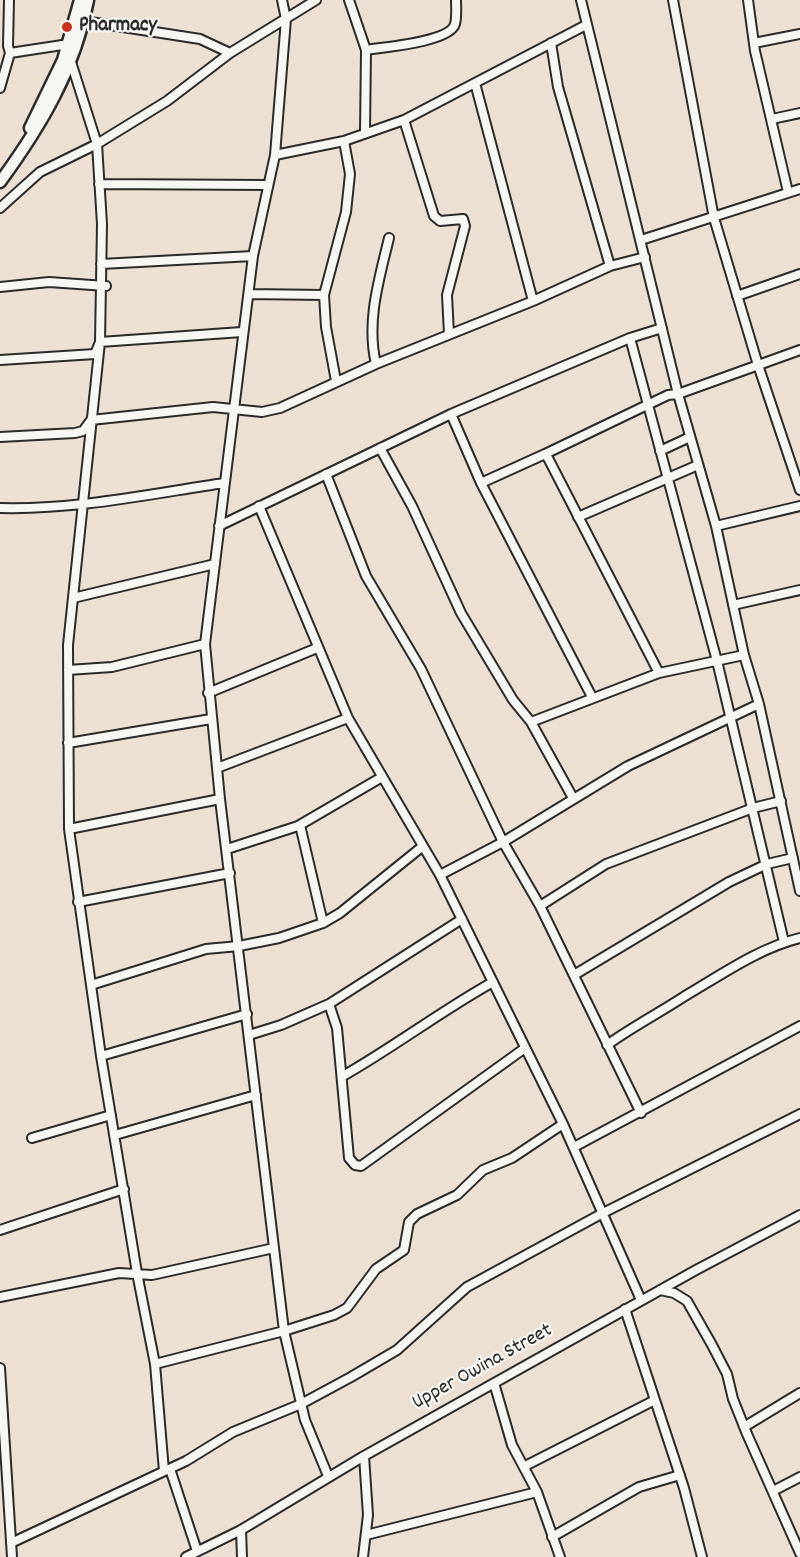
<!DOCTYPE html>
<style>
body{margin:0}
canvas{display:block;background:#ebe0d1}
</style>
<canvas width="800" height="1557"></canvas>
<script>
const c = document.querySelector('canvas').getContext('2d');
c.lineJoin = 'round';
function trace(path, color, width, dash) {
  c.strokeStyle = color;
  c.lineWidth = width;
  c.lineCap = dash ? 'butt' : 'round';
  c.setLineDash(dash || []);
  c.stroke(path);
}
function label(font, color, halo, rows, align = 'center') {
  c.font = font + ' Dekko,sans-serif';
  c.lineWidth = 4.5;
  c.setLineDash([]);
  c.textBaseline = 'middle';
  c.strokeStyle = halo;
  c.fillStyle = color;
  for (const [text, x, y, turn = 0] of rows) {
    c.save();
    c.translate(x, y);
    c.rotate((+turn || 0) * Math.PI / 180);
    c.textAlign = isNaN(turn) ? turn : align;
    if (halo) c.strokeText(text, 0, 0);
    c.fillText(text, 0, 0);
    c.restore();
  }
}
const minor = new Path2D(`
 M9 0 8 46 10 53 69 44
 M282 0 286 19 275 155 253 256 205 644 220 799 284 1331 305 1420 328 1476
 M349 0 366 50 365 132
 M581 0 678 394 716 526 744 655 759 704 800 891
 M673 0 714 218 758 365 800 490
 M748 0 755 51 788 192
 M84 21 200 39 230 53
 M551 43 558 87 610 266
 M754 43 800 34
 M366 50C384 47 450 42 455 24 457 17 456 7 456 0
 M71 62 97 144 102 224 100 342 68 645 69 829 101 1056 137 1273 155 1364 164 1471
 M475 83 533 301
 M0 88 10 53
 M772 119 800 113
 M404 120 434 216 440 221 463 219 465 226 447 295 449 334
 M275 155 344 141 404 120 586 25
 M99 184 267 185
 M0 208 40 172 97 144 167 101 230 53 316 0
 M641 240 800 189
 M101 264 253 256
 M0 287 49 282 106 286
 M249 294 324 295
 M737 296 800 274
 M630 338 717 661 784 942
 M0 360 95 354 100 342 242 332
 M376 364C366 321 379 280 389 238
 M336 381 326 327 324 295 346 212 350 174 344 141
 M451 414 481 483 592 697
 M0 437 75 433 83 431 91 420 213 407 262 412 280 408 376 364 533 301 610 266 645 257
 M380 448 412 506 461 613 513 700 531 722 573 798
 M660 451 690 437
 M545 454 668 395 678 394 800 350
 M326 474 366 576 421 669 503 842 540 906 641 1113
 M481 483 545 454 548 458 659 673
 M259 506 348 718 440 875 563 1124 641 1300
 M0 508C75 510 150 494 224 483
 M578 517 698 465
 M219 526 451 414 630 338 662 328
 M716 526 800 506
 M73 598 215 564
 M733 605 800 590
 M68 670 112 667 205 644
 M208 693 317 648
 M531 722 659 673 744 655
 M68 743 211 719
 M217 768 348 718
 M300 825 323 923
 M69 829 220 799
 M227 849 298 826 382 777
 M440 875 503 842 628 766 759 704
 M78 902 230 873
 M540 906 606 864 753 808 781 801
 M574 975 729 882 767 864 793 858
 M91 985 206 949 239 946 279 938 323 923 340 913 423 846
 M329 1004 337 1028 349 1158 355 1165 361 1166 525 1048
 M249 1035 281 1025 329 1004 462 919
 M607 1045C632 1027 659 1013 685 996 721 975 759 948 800 938
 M101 1056 247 1014
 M343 1076C394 1047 441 1011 493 982
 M115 1135 256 1095
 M32 1138 111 1115
 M574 1147 800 1026
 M0 1230 124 1189
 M660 1290 674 1293 687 1301 712 1345 727 1374 733 1399 747 1434 800 1553
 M0 1297 119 1273 152 1275 274 1248
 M625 1309 684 1488 702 1557
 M155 1364 284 1331 334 1315 347 1308 376 1269 404 1250 409 1222 417 1214 457 1195 483 1170 512 1158 563 1124
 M0 1368 12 1557
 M494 1383 512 1445 537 1492 560 1557
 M744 1427 800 1393
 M525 1466 655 1400
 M170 1469 197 1551
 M773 1491 800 1477
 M241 1530 242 1557
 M366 1535 537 1492
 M552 1537 639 1487 680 1475
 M11 1543 186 1461 233 1432 301 1404 351 1377 397 1350 467 1287 603 1213 800 1114
 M186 1557 241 1530 364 1456 696 1270 800 1215
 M363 1557 368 1515 364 1456`);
const secondary = new Path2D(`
 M30 128 63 60 80 0
 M0 182C41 126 75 69 88 0`);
trace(minor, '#2b2b2b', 12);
trace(secondary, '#2b2b2b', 15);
trace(minor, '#f6f6f2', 8);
trace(secondary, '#f6f6f2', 10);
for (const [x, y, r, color] of [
 [67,27,6,"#c8321e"]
]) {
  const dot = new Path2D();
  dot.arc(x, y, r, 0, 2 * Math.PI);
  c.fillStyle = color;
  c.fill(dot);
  trace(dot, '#f6f6f2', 2);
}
label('bold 21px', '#2b2b2b', '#f6f6f2', [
 ["Pharmacy",79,27]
], 'left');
label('21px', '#2b2b2b', '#f6f6f2', [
 ["Upper Owina Street",483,1368,-29]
]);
</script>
